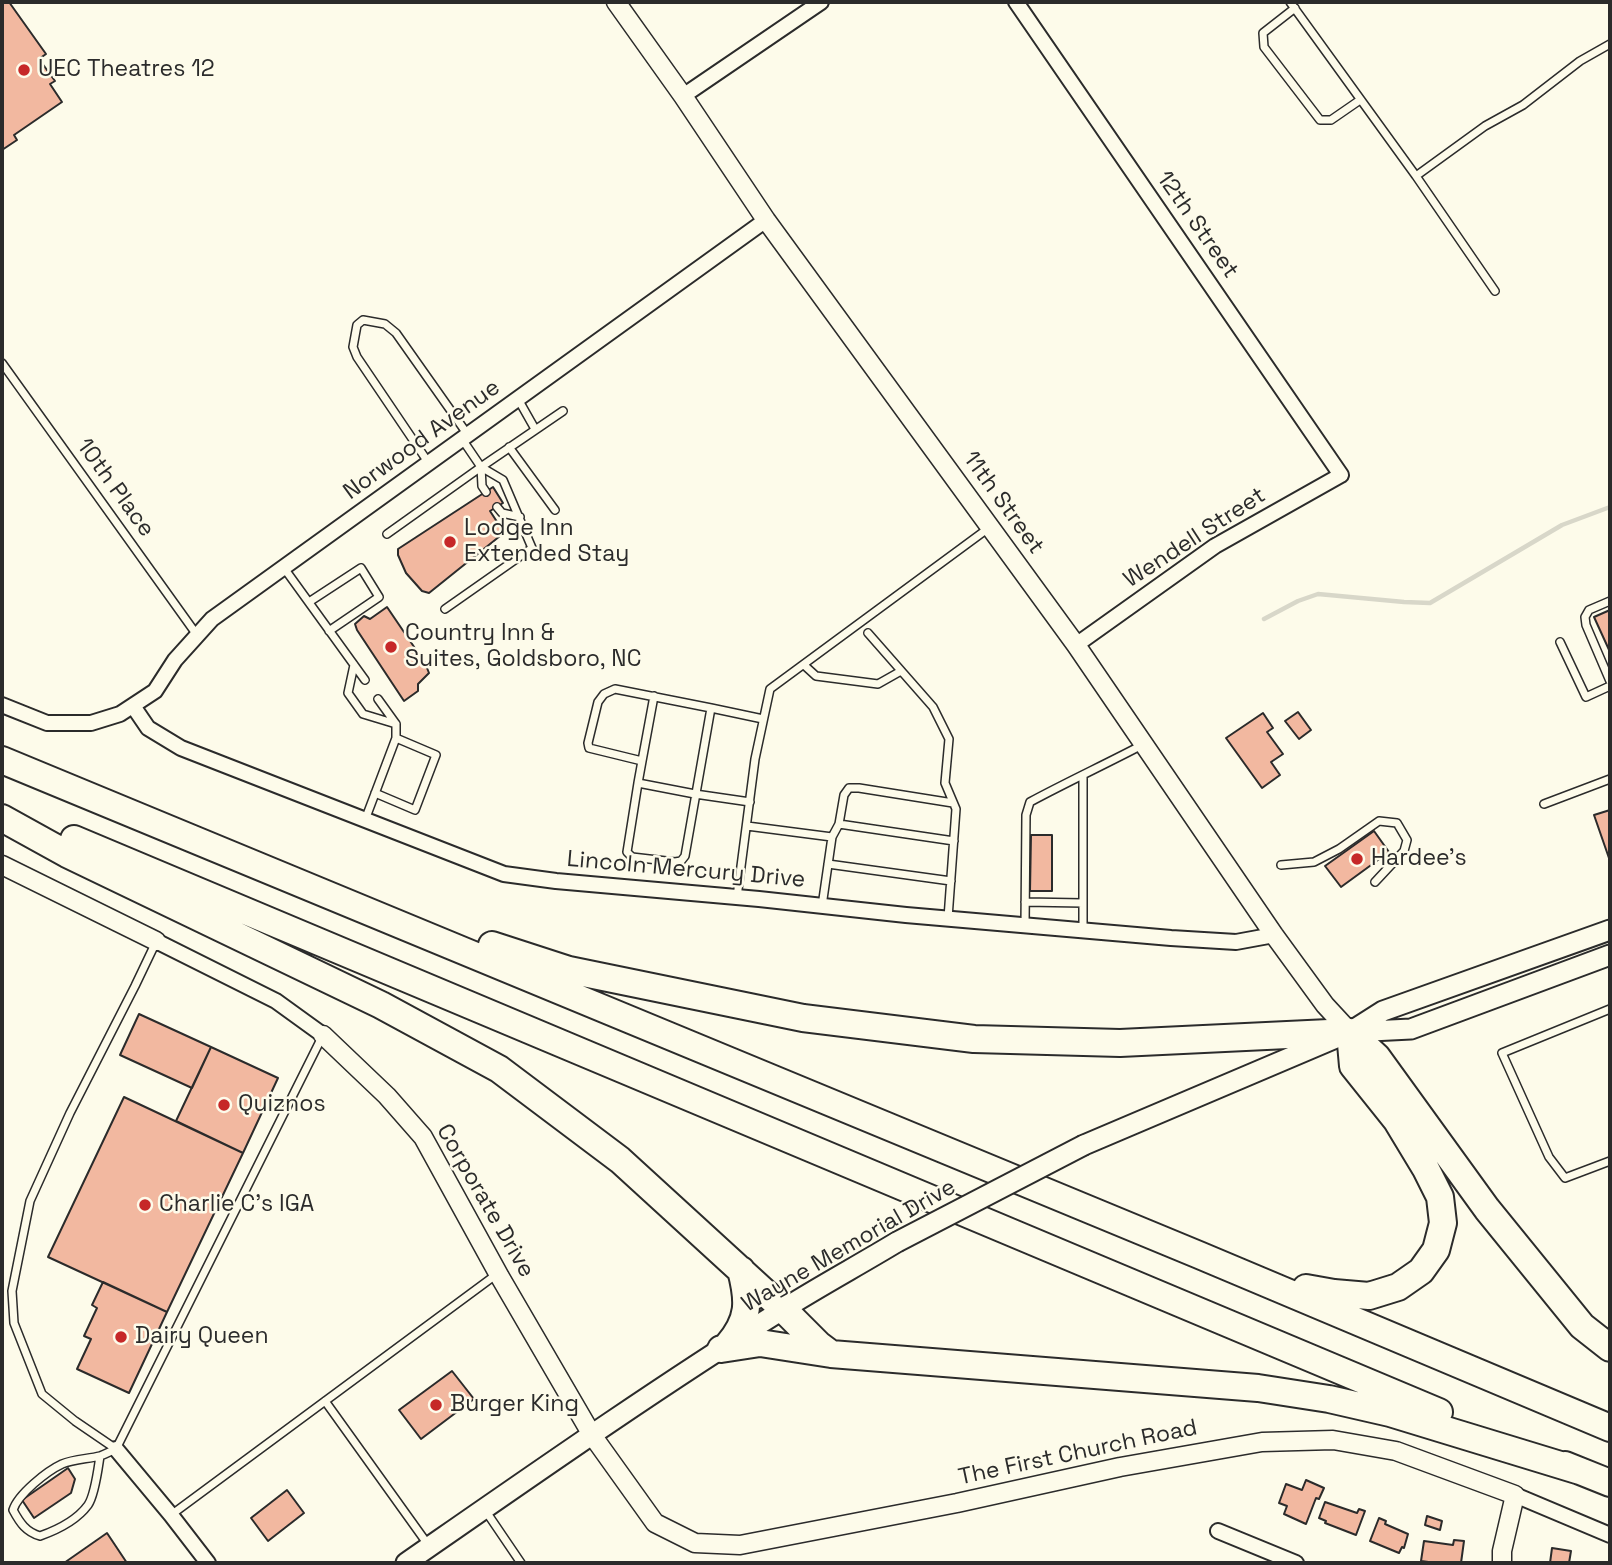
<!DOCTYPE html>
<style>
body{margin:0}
#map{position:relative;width:1612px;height:1565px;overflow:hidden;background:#fdfbea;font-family:"Space Grotesk",sans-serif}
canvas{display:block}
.frame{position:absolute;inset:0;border:4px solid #2b2b2b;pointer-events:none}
</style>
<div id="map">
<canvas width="1612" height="1565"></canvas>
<div class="frame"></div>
</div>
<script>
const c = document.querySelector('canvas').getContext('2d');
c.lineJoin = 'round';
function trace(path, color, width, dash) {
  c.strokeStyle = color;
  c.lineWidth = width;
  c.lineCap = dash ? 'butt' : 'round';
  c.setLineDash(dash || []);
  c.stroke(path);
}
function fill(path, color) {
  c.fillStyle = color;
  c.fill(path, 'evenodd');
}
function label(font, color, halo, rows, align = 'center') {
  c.font = font + ' "Space Grotesk",sans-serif';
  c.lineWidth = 5;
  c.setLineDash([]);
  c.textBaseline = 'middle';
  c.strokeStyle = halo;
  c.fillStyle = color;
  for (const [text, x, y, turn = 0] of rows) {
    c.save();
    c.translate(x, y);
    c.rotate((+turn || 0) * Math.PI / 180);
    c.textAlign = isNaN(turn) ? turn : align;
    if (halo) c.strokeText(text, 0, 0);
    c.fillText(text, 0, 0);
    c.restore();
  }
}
trace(new Path2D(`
 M1264 619 1298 601 1318 594 1404 602 1430 603 1562 525 1610 507`), '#d8d7c9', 4.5);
const building = new Path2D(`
 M2 2H9L46 54 39 59 55 81 50 84 62 102 14 135 17 140 2 150Z
 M493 487 503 503 490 511 503 531 500 536 429 593 422 591 406 573 398 555V549Z
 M387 607 425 663 429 673 418 684V691L404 701 357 630 355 624 364 616 370 619Z
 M1610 610V652L1594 617Z
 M1298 712 1311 730 1299 739 1285 721Z
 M1263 713 1273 728 1267 732 1283 754 1271 762 1280 775 1262 788 1226 738Z
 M1610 810V861L1594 815Z
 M1374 831 1389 852 1341 887 1325 866Z
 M1031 835H1052V891H1030Z
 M139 1014 211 1047 192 1088 120 1055Z
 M211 1047 278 1078 243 1153 176 1121Z
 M124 1097 243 1153 167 1312 48 1257Z
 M103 1282 167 1312 129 1393 77 1369 91 1339 84 1336 97 1308 92 1305Z
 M452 1371 474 1399 421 1439 399 1410Z
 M68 1468 75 1479 71 1493 34 1518 22 1500Z
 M1306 1480 1324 1488 1319 1499 1316 1498 1306 1524 1284 1514 1287 1506 1279 1503 1286 1484 1302 1490Z
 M287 1490 304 1513 268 1541 251 1518Z
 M1325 1502 1357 1513 1359 1509 1365 1511 1356 1535 1325 1523 1326 1521 1319 1518Z
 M1427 1516 1442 1521 1440 1530 1425 1525Z
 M1379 1518 1386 1521 1385 1524 1408 1534 1404 1548 1402 1547 1399 1553 1370 1541Z
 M107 1533 127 1563H64Z
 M1454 1540 1464 1541 1461 1563H1436L1421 1561 1424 1541 1453 1545Z
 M1552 1548 1571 1551 1569 1563H1550Z`);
fill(building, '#f2b8a0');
trace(building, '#2b2b2b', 2);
const service = new Path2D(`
 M1290 2 1416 176 1485 126 1523 105 1580 61 1610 44
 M1295 8 1263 33 1264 47 1320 120H1331L1360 100
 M1416 176 1495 291
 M2 363 197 635
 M518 399 535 429
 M509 447 555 510
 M428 462 357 357 353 347 357 325 363 320 385 324 396 333 468 435
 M481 467 563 411
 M481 467 482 486 486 492
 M497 507 502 513 520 517
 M387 534 481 467 462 439
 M284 568 365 680
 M1610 601 1589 610 1585 617 1586 625 1610 681
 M309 602 361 568 379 597 329 631
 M445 609 532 548 503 480 481 467
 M868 633 933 707 949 739 945 783 956 809 948 918
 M1560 642 1586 697 1610 686
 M354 665 348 693 363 714 396 724
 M804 665 816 676 878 684 901 671
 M642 761 654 696
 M1083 775V930
 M638 783 642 761 589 748 588 743 598 702 604 694 615 689 711 708
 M375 793 415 810 436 755 396 738
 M750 802 695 794 638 783 627 852 632 857 675 862 681 861 685 856 711 708 763 719
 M1544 804 1610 779
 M365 820 396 738V724L378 699
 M839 824 954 841
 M747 826 832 837
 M828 864 951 881
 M1281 865 1314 862 1339 849 1379 821 1397 823 1407 840 1404 851 1375 882
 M737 897 755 759 770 689 990 527
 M1025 902 1083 903
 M822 906 832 837 839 824 844 795 849 788H859L953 803
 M1025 925 1026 815 1030 802C1067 782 1106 764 1144 744
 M1610 1009 1502 1053 1549 1157 1565 1178 1610 1161
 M325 1401 429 1546
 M116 1449 75 1421 42 1394 14 1323 12 1291 30 1201 70 1113 135 986 156 942
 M100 1456C98 1469 95 1495 88 1505 77 1520 57 1530 40 1536 26 1532 20 1523 13 1510 18 1494 47 1471 62 1464 74 1459 88 1459 100 1456 106 1454 111 1451 116 1449L323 1035
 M485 1510 521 1563
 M171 1515 497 1274`);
const minor = new Path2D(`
 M1016 2 1341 475 1215 546 1076 645
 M683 96 821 2
 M2 705 47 723H91L120 714 155 691 175 660 212 619 766 220
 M133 706 148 728 181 748 504 874 556 881 759 899 906 915 1171 938 1236 942 1274 935
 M156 941 276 1001 323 1035
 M116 1449 171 1515 208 1563
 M1515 1495 1610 1535
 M1218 1531 1296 1563`);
const tertiary = new Path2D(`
 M616 2 683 96 766 220 1076 645 1274 935 1325 1005 1350 1032
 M2 865 156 941
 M323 1035 387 1096 423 1137 500 1277 592 1435 655 1523 695 1543 740 1545 957 1503 1120 1467 1262 1442 1333 1440 1396 1451 1515 1495 1502 1551V1563`);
const secondary = new Path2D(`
 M1351 1032 1411 1029 1610 955
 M1084 1145 1350 1032 1383 1011 1610 930
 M406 1563C530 1477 654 1390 782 1310 820 1286 859 1265 897 1242`);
const motorway = new Path2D(`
 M2 760 1199 1255 1610 1428
 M2 818 67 854 381 1005 499 1069 620 1160 783 1309 819 1345 831 1354 1258 1388 1329 1399 1390 1413 1580 1471
 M74 839 1439 1412
 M492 945 569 970 803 1018 974 1039 1120 1043 1350 1032 1377 1057 1487 1209 1582 1326 1610 1348
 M1306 1288 1334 1293 1369 1296 1398 1287 1421 1271 1436 1250 1443 1223 1440 1197 1426 1169 1397 1121 1353 1066 1350 1032
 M728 1345C750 1319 749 1301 741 1270
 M721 1349 760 1343 831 1354
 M1565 1465 1610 1483`);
trace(service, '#2b2b2b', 10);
trace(minor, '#2b2b2b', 18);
trace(tertiary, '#2b2b2b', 21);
trace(secondary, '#2b2b2b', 23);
trace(motorway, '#2b2b2b', 30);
trace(service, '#fdfbea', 7);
trace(minor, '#fdfbea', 14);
trace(tertiary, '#fdfbea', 18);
trace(secondary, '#fdfbea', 19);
trace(motorway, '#fdfbea', 26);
const secondaryBridge = new Path2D(`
 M897 1242 1084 1145`);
trace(secondaryBridge, '#2b2b2b', 23, []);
trace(secondaryBridge, '#fdfbea', 19);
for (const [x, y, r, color] of [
 [24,70,7,"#c62828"],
 [450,542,7,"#c62828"],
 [391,647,7,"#c62828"],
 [1357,859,7,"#c62828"],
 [224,1105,7,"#c62828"],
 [145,1205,7,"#c62828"],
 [121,1337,7,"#c62828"],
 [436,1405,7,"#c62828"]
]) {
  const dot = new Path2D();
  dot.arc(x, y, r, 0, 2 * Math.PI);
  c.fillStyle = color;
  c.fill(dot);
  trace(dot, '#fdfbea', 2.5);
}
label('23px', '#2b2b2b', '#fdfbea', [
 ["UEC Theatres 12",38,70],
 ["Lodge Inn",464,529],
 ["Extended Stay",464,555],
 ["Country Inn &",405,634],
 ["Suites, Goldsboro, NC",405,660],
 ["Hardee's",1371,859],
 ["Quiznos",238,1105],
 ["Charlie C's IGA",159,1205],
 ["Dairy Queen",135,1337],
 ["Burger King",450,1405]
], 'left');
label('23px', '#2b2b2b', '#fdfbea', [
 ["12th Street",1197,225,55],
 ["Norwood Avenue",422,440,-36],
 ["10th Place",115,488,54],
 ["11th Street",1003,503,54],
 ["Wendell Street",1195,538,-33],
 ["Lincoln Mercury Drive",686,870,5],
 ["Corporate Drive",485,1201,60],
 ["Wayne Memorial Drive",849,1246,-30],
 ["The First Church Road",1078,1453,-12]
]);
</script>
